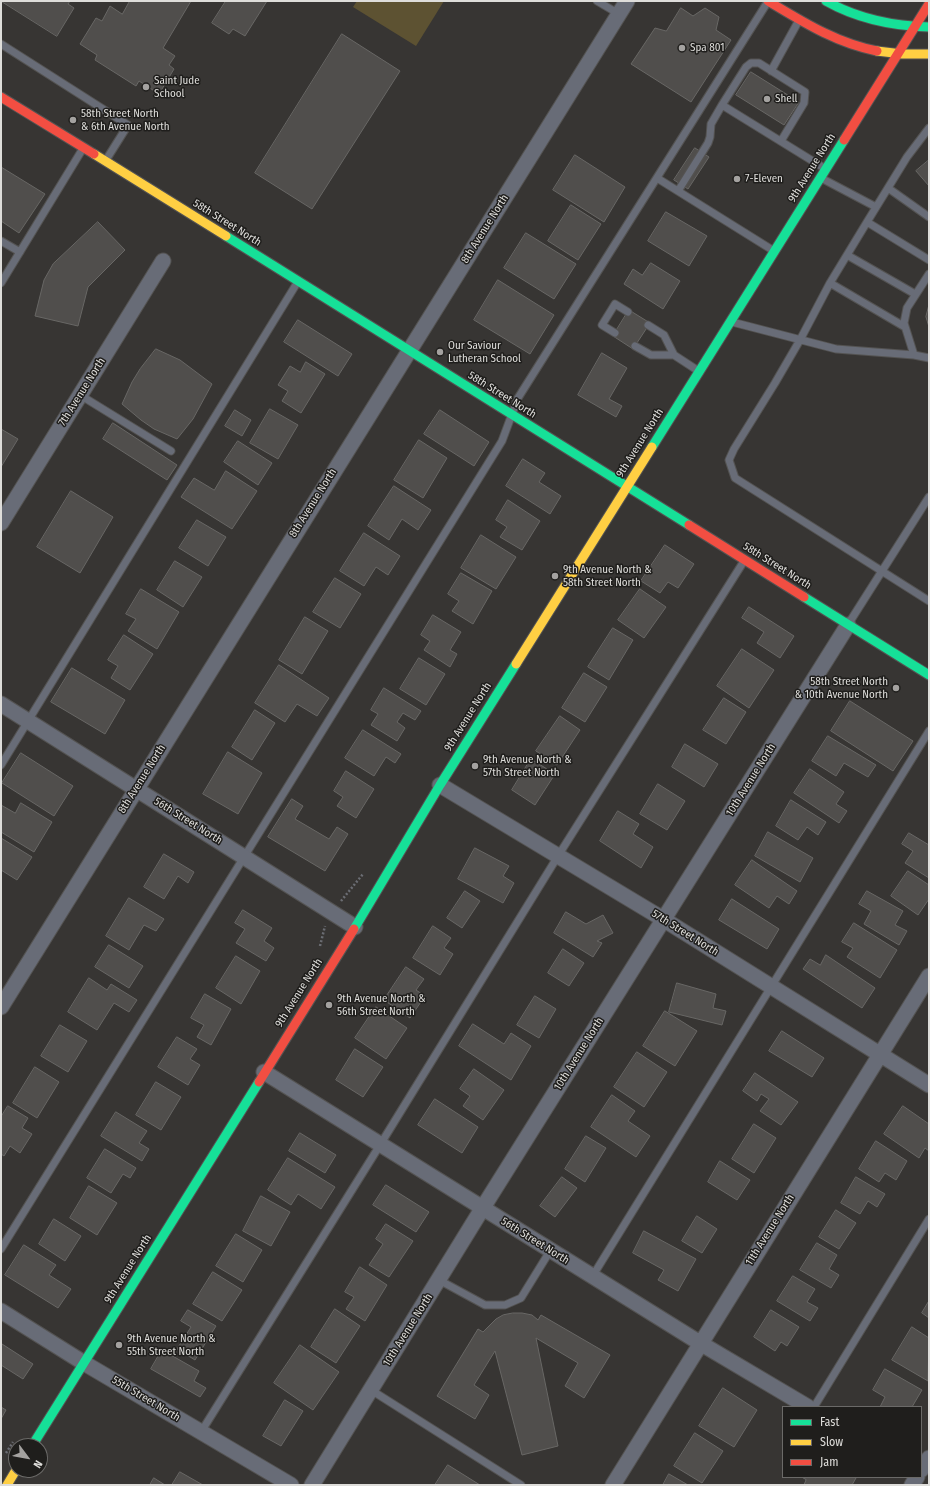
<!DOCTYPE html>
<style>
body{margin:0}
#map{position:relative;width:930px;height:1486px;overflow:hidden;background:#373533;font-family:"Fira Sans Condensed",sans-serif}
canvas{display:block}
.frame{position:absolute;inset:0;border:2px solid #deddda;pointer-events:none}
.legend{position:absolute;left:782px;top:1406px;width:140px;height:72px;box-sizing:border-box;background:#1f1e1c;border:1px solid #6b6a68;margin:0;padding:5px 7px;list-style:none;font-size:12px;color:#deddda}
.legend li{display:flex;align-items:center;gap:8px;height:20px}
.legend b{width:20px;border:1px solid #6b6a68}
.north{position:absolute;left:8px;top:1438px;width:40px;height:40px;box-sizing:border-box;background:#1f1e1c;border:1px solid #6b6a68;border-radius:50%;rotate:122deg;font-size:11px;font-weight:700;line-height:16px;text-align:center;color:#deddda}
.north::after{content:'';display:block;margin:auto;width:14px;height:18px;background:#a4a2a0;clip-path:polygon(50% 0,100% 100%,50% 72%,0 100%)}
</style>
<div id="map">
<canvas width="930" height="1486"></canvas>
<div class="frame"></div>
<ul class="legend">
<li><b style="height:5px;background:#16e098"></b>Fast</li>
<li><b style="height:5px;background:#ffcf43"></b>Slow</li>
<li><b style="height:5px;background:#f24e42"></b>Jam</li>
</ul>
<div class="north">N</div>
</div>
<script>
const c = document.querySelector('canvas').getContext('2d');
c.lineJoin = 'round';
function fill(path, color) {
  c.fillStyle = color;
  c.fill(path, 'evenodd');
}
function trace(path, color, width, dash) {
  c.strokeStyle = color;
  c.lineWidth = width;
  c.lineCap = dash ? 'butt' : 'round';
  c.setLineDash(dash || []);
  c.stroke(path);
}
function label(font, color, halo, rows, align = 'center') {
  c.font = font + ' "Fira Sans Condensed",sans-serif';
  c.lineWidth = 3;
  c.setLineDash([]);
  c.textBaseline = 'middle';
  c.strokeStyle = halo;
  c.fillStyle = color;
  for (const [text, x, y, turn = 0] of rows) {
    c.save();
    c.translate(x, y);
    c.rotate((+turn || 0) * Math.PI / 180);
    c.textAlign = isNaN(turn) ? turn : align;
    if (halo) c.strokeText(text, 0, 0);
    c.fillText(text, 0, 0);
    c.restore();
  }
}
fill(new Path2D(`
 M357 1H444L416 46 353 7Z`), '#5d5232');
const building = new Path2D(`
 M1 1H70L68 4 74 8 57 36Z
 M130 1H191L163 48 175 56 169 65 174 69 159 94 139 81 136 86 95 60 97 55 80 44 96 18 102 21 110 6 122 14Z
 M226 1H267L245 36 233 29 229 34 212 23Z
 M681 8 693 16 705 8 719 17 716 30 731 40 691 102 631 64 655 28 666 31Z
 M342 34 400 71 312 209 255 173Z
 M751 72 799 102 784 125 736 95Z
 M695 148 709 157 688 189 674 180Z
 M575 155 625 187 604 222 553 190Z
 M929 160V186L916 171Z
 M1 167 45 194 19 233 1 221Z
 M571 205 601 224 578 260 548 241Z
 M666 212 707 236 689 266 648 241Z
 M98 222 125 250 88 287 78 326 35 316 44 280 53 264Z
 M526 233 576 264 554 299 504 268Z
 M651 263 680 281 663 309 624 284 633 269 642 275Z
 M498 280 554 315 530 354 474 320Z
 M929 305V327L926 317Z
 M629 310 650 323 633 349 613 336Z
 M298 320 352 354 338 376 284 342Z
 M156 349 180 360 212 384 193 419 177 439 154 429 141 420 122 404 132 382 140 369Z
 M602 353 627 368 609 399 622 406 616 417 578 395Z
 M306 362 325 374 301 413 282 401 288 391 278 385 290 366 300 372Z
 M270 409 298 425 278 459 250 443Z
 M235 410 251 420 242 436 225 426Z
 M440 410 489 442 474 466 424 434Z
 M113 423 177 465 167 480 103 439Z
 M1 429 18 439 1 467Z
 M419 440 447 458 423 498 394 480Z
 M238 441 272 463 258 485 224 462Z
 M523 459 545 473 539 482 561 496 550 514 506 486Z
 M226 471 257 491 232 529 181 497 194 478 214 490Z
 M394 486 431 510 418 530 402 519 389 540 368 526Z
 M71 491 113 517 80 573 37 547Z
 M508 500 540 521 522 550 500 537 507 527 496 520Z
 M197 520 226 537 208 566 179 548Z
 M364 533 400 556 388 575 376 567 364 586 340 571Z
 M481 535 516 557 496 589 461 568Z
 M665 545 694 564 678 588 668 582 660 593 641 581Z
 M175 561 202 577 183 607 157 590Z
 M461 573 492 591 473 624 452 611 459 601 448 594Z
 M335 578 361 594 340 628 313 612Z
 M141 589 179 612 157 649 128 631 136 619 126 614Z
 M640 589 666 607 644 638 618 620Z
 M749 607 794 636 780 658 757 643 764 632 742 618Z
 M433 615 461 632 450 650 457 654 450 667 424 650 430 641 421 635Z
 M305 617 328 631 302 674 279 660Z
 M613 628 633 640 609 680 588 667Z
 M124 635 153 654 130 690 111 678 118 666 108 660Z
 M742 649 774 670 749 708 717 686Z
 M419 658 445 674 426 705 400 689Z
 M279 665 329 698 317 716 297 704 285 722 255 703Z
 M72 668 125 700 105 734 51 702Z
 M584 673 607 687 585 722 562 708Z
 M384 688 421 711 415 720 403 713 397 722 405 728 397 741 371 725 378 714 371 710Z
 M724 698 746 712 726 744 703 730Z
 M850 701 913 741 893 771 831 731Z
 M255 710 275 723 252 760 232 747Z
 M560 716 580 730 557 765 536 751Z
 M363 730 401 754 395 763 386 757 374 776 345 758Z
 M828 736 876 765 868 777 844 763 836 776 812 761Z
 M685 744 718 764 704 787 672 767Z
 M228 752 262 773 238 814 203 794Z
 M21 753 73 786 54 816 2 783Z
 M531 759 555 774 535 805 512 790Z
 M810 769 844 792 836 804 847 811 839 823 794 793Z
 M346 771 374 789 356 818 337 806 343 797 334 791Z
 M658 784 685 801 667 830 640 814Z
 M292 799 303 806 295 819 329 839 337 827 348 834 325 871 268 837Z
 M791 800 826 822 818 835 807 827 798 840 776 826Z
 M21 803 52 822 34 852 1 832V805L15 813Z
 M618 811 639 824 633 834 653 847 641 868 600 841Z
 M768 832 813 858 800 882 755 856Z
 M909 833 929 845V878L905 863 913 851 902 844Z
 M1 838 32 857 17 880 1 870Z
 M475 848 509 866 503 876 514 883 503 903 458 879Z
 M164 854 194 872 188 883 178 876 164 899 144 887Z
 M752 860 797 891 789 904 777 896 769 908 735 885Z
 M908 871 929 885V899L918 915 891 896Z
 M465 891 480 901 462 928 447 918Z
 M867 891 903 911 895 925 907 931 899 945 864 924 871 911 859 904Z
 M129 898 164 919 156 931 144 925 129 950 106 936Z
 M732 899 779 929 767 949 719 920Z
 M243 910 272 928 264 941 274 948 266 961 236 943 245 929 235 923Z
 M566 912 586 924 603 915 613 933 597 941 602 943 593 957 554 933Z
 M854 923 897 950 880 978 847 957 853 948 842 942Z
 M433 926 451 938 444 948 453 954 440 975 413 958Z
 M109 945 143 966 129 988 95 967Z
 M563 949 584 963 569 986 548 973Z
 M826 955 875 988 862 1008 803 969 810 959 820 965Z
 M236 956 260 971 241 1004 216 988Z
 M406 967 424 979 416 990 425 996 410 1018 384 1000Z
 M89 978 107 990 111 984 137 1000 129 1012 114 1003 97 1030 68 1012Z
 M677 983 716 994 713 1008 726 1011 722 1025 669 1012Z
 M205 994 231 1009 211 1045 197 1037 204 1025 191 1018Z
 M535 996 556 1009 539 1038 517 1025Z
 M376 1007 407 1028 386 1059 355 1038Z
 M665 1011 697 1031 675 1066 643 1046Z
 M473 1024 504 1044 511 1033 531 1046 511 1080 459 1046Z
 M60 1025 87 1041 68 1072 41 1056Z
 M782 1031 824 1058 812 1077 769 1051Z
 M177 1037 197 1049 190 1059 200 1065 188 1085 158 1067Z
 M355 1049 383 1067 363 1097 336 1080Z
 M637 1052 667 1072 644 1107 614 1087Z
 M35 1067 59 1082 37 1118 13 1103Z
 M474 1069 504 1090 483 1120 463 1106 470 1096 460 1089Z
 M755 1073 798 1102 781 1125 760 1111 769 1099 761 1094 757 1101 743 1091Z
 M156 1082 181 1097 161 1130 136 1115Z
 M612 1095 635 1111 628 1121 650 1136 636 1157 591 1127Z
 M435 1099 478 1127 462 1153 418 1125Z
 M8 1106 28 1118 22 1128 32 1134 20 1153 10 1146 4 1156 1 1154V1117Z
 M903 1106 929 1124V1151L925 1148 919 1158 884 1134Z
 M116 1112 147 1131 139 1143 149 1149 142 1161 101 1136Z
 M754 1124 776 1138 754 1173 732 1159Z
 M300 1133 336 1155 325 1173 289 1151Z
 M586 1136 606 1148 585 1182 565 1169Z
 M876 1141 907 1161 896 1180 885 1173 879 1182 859 1169Z
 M105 1149 136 1168 130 1178 123 1174 111 1193 87 1178Z
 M288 1158 335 1187 321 1209 298 1194 291 1205 268 1190Z
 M720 1161 750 1180 737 1200 708 1182Z
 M562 1177 577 1188 555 1217 540 1206Z
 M856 1177 885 1194 877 1207 868 1201 860 1214 841 1203Z
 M386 1185 429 1212 416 1232 373 1205Z
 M89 1186 117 1203 97 1235 70 1218Z
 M261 1196 290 1212 271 1246 243 1231Z
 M836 1210 856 1223 839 1249 819 1237Z
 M697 1216 717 1229 702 1253 682 1241Z
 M54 1219 81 1236 65 1261 39 1244Z
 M386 1224 413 1241 389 1277 369 1265 383 1244 376 1239Z
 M644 1231 696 1259 678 1291 658 1280 664 1270 633 1253Z
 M236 1234 262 1250 243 1282 216 1266Z
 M817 1243 837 1255 829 1269 839 1275 831 1288 800 1270Z
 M24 1245 56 1265 49 1275 71 1289 58 1308 5 1275Z
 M360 1267 387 1285 365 1321 346 1309 354 1297 345 1292Z
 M213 1272 242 1290 222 1321 193 1304Z
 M793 1276 815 1289 807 1302 818 1308 810 1321 777 1301Z
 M929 1301V1318L922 1313Z
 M335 1309 360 1326 336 1363 311 1347Z
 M188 1310 216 1326 195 1360 177 1349 191 1327 181 1321Z
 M771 1310 799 1327 787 1346 781 1342 775 1351 754 1337Z
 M513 1313H522L532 1315 538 1320 541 1315 610 1355 584 1398 565 1386 578 1363 536 1338 558 1446 522 1455 495 1351 474 1385 489 1395 475 1419 437 1396 478 1329 483 1332 496 1319 503 1315Z
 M912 1327 929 1338 928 1381 892 1360Z
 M2 1344 33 1364 23 1379 1 1365Z
 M300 1345 339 1372 313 1410 274 1383Z
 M162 1350 199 1371 194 1381 206 1388 200 1397 151 1369Z
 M885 1369 922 1390 912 1407H880L885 1397 873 1390Z
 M723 1388 757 1410 734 1447 699 1426Z
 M285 1400 303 1411 281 1446 263 1436Z
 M1 1407 6 1410 1 1419Z
 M695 1433 723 1451 702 1483 674 1466Z
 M448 1465 480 1485H435Z
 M180 1472 203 1485H172Z
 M669 1474 688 1485H663Z
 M802 1477H854L856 1478 852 1485H804L806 1480Z
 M154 1478 165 1485H150Z`);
fill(building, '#504e4c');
trace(building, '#686765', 1);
const lane = new Path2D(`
 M597 1 619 14
 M1 44 128 125 106 160
 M771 71 798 22
 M929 128 907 157 867 222 830 283 800 340 775 383 734 449 729 460 735 478 929 601
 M781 141 804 103 805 92 759 63H751L746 67 722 105 824 168
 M657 178 774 251
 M821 178 876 207
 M888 188 929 217
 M678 191 708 143 710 137 711 124 722 105
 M867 222 929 260
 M1 241 20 252
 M847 255 915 294
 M1 283 82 150
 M830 283 905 327
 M732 322 836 349 914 355 929 358
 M615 333 602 325 615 304 628 312
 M635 346 651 355H674L664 335 648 325
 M674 355 697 370
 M914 355 904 323 907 308 929 274
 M80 395 171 451
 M849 623 929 497
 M1 765 297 283
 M1 1249 502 441 518 398 767 3
 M592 1277 929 731
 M439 1280 485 1305H505L521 1298 550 1251
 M371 1390 521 1485
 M814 1407 929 1219
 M201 1432 380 1145 558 856 744 561`);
const street = new Path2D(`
 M1 523 163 261
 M1 704 355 927
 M440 785 663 919 929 1085
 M1 1007 627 1
 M264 1072 700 1343 808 1407
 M1 1311 84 1363 291 1485
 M921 1470 929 1458
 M312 1485 482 1209 848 625
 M613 1485 929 976
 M912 1485 917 1477`);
const fast = new Path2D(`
 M826 1C858 19 892 26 929 27
 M226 236 689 525
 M652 447 844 140
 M804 597 929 675
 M354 929 440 785 516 664
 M32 1446 259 1082`);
const slow = new Path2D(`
 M877 51 902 54H929
 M94 154 226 236
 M516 664 652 447
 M7 1485 16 1470`);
const jam = new Path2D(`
 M768 1C803 22 836 43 877 51
 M1 97 94 154
 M844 140 929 4
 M689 525 804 597
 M259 1082 354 929`);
trace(lane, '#545352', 9);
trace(street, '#545352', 17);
trace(fast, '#545352', 11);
trace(slow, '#545352', 11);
trace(jam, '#545352', 11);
trace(new Path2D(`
 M341 901 363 874
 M320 946 325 926
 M6 1453 13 1442`), '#6b6d73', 2.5, [2, 2]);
trace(lane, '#686c77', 7);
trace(street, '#686c77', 15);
trace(fast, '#16e098', 9);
trace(slow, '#ffcf43', 9);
trace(jam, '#f24e42', 9);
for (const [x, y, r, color] of [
 [682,48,4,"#a4a2a0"],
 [146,87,4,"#a4a2a0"],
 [767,99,4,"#a4a2a0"],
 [73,120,4,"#a4a2a0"],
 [737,179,4,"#a4a2a0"],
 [440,352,4,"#a4a2a0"],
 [555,576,4,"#a4a2a0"],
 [896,688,4,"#a4a2a0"],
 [475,766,4,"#a4a2a0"],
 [329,1005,4,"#a4a2a0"],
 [119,1345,4,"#a4a2a0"]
]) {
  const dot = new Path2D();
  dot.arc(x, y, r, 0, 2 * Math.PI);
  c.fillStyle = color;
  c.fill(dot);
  trace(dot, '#1f1e1c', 1.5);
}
label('11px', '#deddda', '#1f1e1c', [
 ["Spa 801",690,48],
 ["Saint Jude",154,81],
 ["School",154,94],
 ["Shell",775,99],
 ["58th Street North",81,114],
 ["& 6th Avenue North",81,127],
 ["7-Eleven",745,179],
 ["Our Saviour",448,346],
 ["Lutheran School",448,359],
 ["9th Avenue North &",563,570],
 ["58th Street North",563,583],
 ["58th Street North",888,682,"right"],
 ["& 10th Avenue North",888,695,"right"],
 ["9th Avenue North &",483,760],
 ["57th Street North",483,773],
 ["9th Avenue North &",337,999],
 ["56th Street North",337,1012],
 ["9th Avenue North &",127,1339],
 ["55th Street North",127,1352]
], 'left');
label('11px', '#deddda', '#1f1e1c', [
 ["9th Avenue North",812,168,-58],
 ["58th Street North",227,223,32],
 ["8th Avenue North",485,229,-58],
 ["7th Avenue North",82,392,-58],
 ["58th Street North",502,395,32],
 ["9th Avenue North",640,443,-58],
 ["8th Avenue North",313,503,-58],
 ["58th Street North",777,566,32],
 ["9th Avenue North",468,717,-58],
 ["8th Avenue North",142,779,-58],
 ["10th Avenue North",751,780,-58],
 ["56th Street North",188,821,32],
 ["57th Street North",685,933,32],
 ["9th Avenue North",299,993,-58],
 ["10th Avenue North",579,1054,-58],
 ["11th Avenue North",770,1230,-58],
 ["56th Street North",535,1241,32],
 ["9th Avenue North",128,1269,-58],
 ["10th Avenue North",408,1330,-58],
 ["55th Street North",146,1399,31]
]);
</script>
